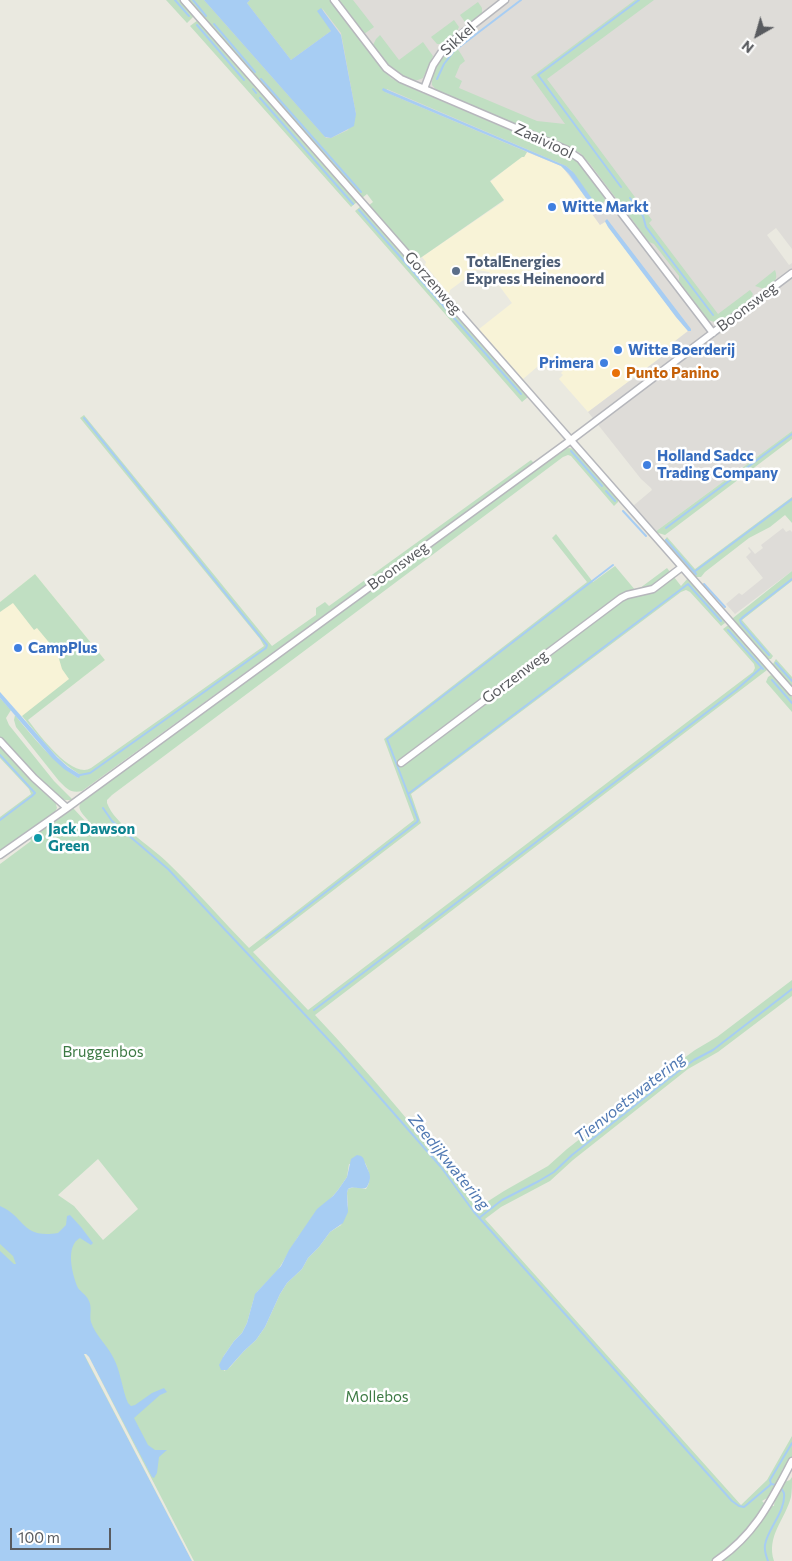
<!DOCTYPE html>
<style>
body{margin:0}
#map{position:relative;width:792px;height:1561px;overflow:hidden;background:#eae9e0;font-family:Commissioner,sans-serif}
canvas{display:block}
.north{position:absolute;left:732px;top:10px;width:50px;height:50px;-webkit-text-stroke:4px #fff;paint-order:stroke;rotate:218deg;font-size:14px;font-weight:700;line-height:20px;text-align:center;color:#595b5f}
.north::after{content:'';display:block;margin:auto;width:18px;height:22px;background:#595b5f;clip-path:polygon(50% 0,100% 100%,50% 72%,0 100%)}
.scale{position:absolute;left:10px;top:1528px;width:101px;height:22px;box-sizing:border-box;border:2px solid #595b5f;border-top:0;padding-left:6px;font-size:15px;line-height:18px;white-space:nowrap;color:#595b5f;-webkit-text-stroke:4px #fff;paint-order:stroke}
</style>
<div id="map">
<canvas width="792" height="1561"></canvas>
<div class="north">N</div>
<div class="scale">100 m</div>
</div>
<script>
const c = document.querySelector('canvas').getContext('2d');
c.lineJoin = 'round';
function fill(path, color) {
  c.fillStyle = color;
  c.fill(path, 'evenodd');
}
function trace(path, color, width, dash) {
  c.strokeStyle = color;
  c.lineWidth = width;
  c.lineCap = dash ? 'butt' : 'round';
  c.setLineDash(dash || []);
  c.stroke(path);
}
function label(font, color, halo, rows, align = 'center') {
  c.font = font + ' Commissioner,sans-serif';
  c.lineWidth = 5;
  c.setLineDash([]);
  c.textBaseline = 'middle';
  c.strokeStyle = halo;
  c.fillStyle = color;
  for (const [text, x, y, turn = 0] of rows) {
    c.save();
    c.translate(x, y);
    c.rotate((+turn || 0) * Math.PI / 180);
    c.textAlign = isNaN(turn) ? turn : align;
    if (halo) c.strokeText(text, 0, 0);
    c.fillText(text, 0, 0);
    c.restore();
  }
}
fill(new Path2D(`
 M527 152 561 166 564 169 591 204 587 207 600 225 605 221 676 317 688 331 666 348 668 352 588 412 559 379 563 375 561 373 563 371 550 356 523 379 479 329 512 303 489 272 477 270 450 290 449 294 425 265 426 262 422 257 504 201 490 182Z
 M35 574 105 660 26 721 0 692V602Z`), '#f8f3d7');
fill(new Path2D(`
 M198 0H792V249L776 228 767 235 789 265 792 263V431L655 532 633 506 652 490 651 488 641 479 588 412 668 352 665 349 688 331 676 317 605 222 600 225 587 207 591 204 564 169 561 166 527 152 524 157 499 146 327 148Z
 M783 528 786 532 790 530 792 532V571L735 614 726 604 739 593 742 595 763 578 746 557 751 552 748 548 749 547 755 554 763 548 761 545Z`), '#dedcd8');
fill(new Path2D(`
 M166 0H180L194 16 187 23Z
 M188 0H204L326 138H331L348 130 356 114 341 33 322 8 331 31 291 60 247 3 250 0H330L382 68 391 78 404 85 568 155 581 164 604 195 605 201 591 213 587 207 591 204 571 170 566 166 387 89 385 92 527 152 524 157H522L490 181 504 200 416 261 368 206 373 202 367 194 362 198Z
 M339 0H353L374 27 364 34Z
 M635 0H654L547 79 652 220 649 223 718 314 750 290 753 294 750 301 718 323 708 320 679 281V276L654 244 649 242 590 164 580 153 563 144 438 92 432 85C431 76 444 40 456 48 459 50 463 57 465 61L460 65 455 77 462 81 459 88 537 121 565 124 531 77Z
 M478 2 482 8V14L471 22H465L460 15Z
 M198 20 357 202 351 207 190 26Z
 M454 20 459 27 456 33 443 44H437L431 37Z
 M380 35 399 60 423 42 433 56 423 78C403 89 383 58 373 45L376 39Z
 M361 206 528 397 522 402 355 211Z
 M775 270C779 280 773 285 764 289L755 286Z
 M84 415 272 646 316 615V608L325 602 329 606 531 460 534 463 82 791C71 794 66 788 59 781L16 727 14 720 15 715C34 739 53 761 78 778L79 774C55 759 40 737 22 716L69 679 62 669 57 652 37 628 34 630 13 603 0 612V602L35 574 105 660 28 720C38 733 72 780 91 768L264 646 260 639 80 418Z
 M792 431V439L665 535 655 532Z
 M569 448 575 449 618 498V502L614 506 571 456 568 455 563 457 112 795 107 800V803C115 825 150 845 167 862 195 889 221 919 249 948L414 820 384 739 587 582 552 538 556 534 593 582 615 566 636 591 667 568 681 586 688 578 723 618 725 623 721 626 690 592 686 590 681 592 411 794 421 823 253 952 308 1010 753 672 755 668 754 664 723 629 727 626 729 625 764 665 767 670 315 1015C373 1077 426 1141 479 1207L504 1191 548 1166 567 1149 669 1069 695 1050 717 1037 792 980V996L718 1052 688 1069 573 1160 550 1181 501 1207 485 1219 741 1505 767 1480 792 1436V1457L782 1470V1476L769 1497 762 1501 764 1503 768 1501 749 1531 713 1561H189L0 1253V864L31 841 30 839 73 808 87 823 88 820C79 810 75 806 87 796L564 449ZM98 1159 138 1209 103 1240 74 1206 58 1195ZM365 1163C369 1170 372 1181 366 1189L354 1187 348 1189 347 1193 348 1206 341 1225 330 1232 319 1247 308 1258 302 1269 287 1283 280 1294 265 1327 256 1340 244 1351 230 1367 224 1371 223 1357 234 1341 242 1333 247 1323 254 1298 257 1292 278 1270 298 1237 338 1190 347 1177 349 1164Z
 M792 497V523L785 515 770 527 749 538 705 572 701 577H695L665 544 664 541 667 537 695 569Z
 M792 571V581L742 620 773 656 771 659H767L732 620 733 618Z
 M776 659 792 677V688L774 667 773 664Z
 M771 675 776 679 792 697V712L766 682 768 677Z
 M0 698 11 710 6 718 9 725 54 781 72 799 71 800H65L59 797 38 778 0 738Z
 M0 744 55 801 57 808 55 812 0 852V817L31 794 29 789 0 758Z
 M792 1477C792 1484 792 1491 791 1497 785 1520 766 1536 774 1561H719C746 1544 753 1532 770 1506H774L775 1496 784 1482 790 1480Z`), '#c0dfc2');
fill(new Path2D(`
 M204 0H250L247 3 291 60 331 31 317 11 321 8 341 35 356 114 354 126 331 138 325 137Z
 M383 88 566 166 574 173 595 203 593 205 590 204 569 174 561 166 385 92 382 90Z
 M607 219 691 329V331H688L676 317 608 227 605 221Z
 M0 692 57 757 68 767 79 774 80 777 78 778 64 769 52 758 0 698Z
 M357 1155C363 1156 363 1157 365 1163 369 1173 373 1176 367 1187 362 1191 355 1185 348 1189L347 1193 348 1212 343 1223 330 1232 319 1247 308 1258 302 1269 287 1283 280 1294 265 1327 256 1340 244 1351 227 1370H221L219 1365 223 1357 234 1341 242 1333 247 1323 255 1294 281 1266 289 1250 317 1209 333 1196 338 1190 347 1177 351 1159Z
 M0 1206C26 1217 21 1239 58 1233L66 1225 67 1216 70 1215 81 1227 93 1243 91 1245 80 1238C65 1246 72 1274 78 1288 81 1292 86 1295 88 1299 93 1307 89 1315 91 1322 95 1335 108 1346 114 1359 121 1373 122 1389 128 1403L131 1406 135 1405 152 1393 164 1388 167 1392 160 1395 134 1418 148 1445 155 1450H167L159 1457 157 1473 154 1478 152 1477 89 1357 86 1354H84L85 1357 192 1561H0V1251L14 1264H16L13 1256 0 1244Z`), '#a7cdf3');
fill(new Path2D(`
 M84 1354H86L89 1357 194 1561H192Z`), '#eae9e0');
trace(new Path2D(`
 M175 0 189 16
 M193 0 206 16
 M214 24 255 72
 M197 25 244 80
 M261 79 361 192
 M437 79 444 64 454 51 521 0
 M253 89 256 93
 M260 98 353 204
 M621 187 538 75 639 0
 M630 198 643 216 646 227 713 315
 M359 210 521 394
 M571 451 602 486
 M606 491 615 501
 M623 511 646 536
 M666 528 792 434
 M666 540 696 574
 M694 572 792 499
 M704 584 725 607
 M728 630 763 669
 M769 655 741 623 740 620 743 617 792 579
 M776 663 792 681
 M772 680 792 703
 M0 755 35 793 32 796 0 820
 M80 775 90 773 266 648 267 645 84 418
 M408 794 688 584 721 621
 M103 808 112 821 120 828 168 869 340 1052 441 1167 474 1212 732 1501 739 1506 744 1507 769 1486 771 1484 776 1485
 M422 929 736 690 761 668
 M266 938 417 822 418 820 387 739 613 565
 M314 1010 408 939
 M479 1218 502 1200 539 1181 554 1172 572 1155 676 1073 694 1060 713 1050 792 989
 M771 1484 770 1480 792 1443
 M768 1561C766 1556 764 1551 765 1545 767 1529 786 1512 784 1493L781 1488`), '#a7cdf3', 2);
const minor = new Path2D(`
 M184 0 792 692
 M334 0 386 68 401 79 567 150 580 159 713 333
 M424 89 433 65 445 47 505 0
 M0 741 34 778 67 808
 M401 763 621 598 627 595 653 589 682 567
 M0 855 67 808 571 440 792 273
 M716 1561C755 1535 771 1501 792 1461`);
trace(minor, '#b6b7bc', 9);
trace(minor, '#fff', 6);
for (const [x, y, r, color] of [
 [552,207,5,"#3f7fe0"],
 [456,271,5,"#5c6f8a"],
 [618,350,5,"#3f7fe0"],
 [604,363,5,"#3f7fe0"],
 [616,373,5,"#e8710a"],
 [647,465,5,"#3f7fe0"],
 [18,648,5,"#3f7fe0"],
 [38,838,5,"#0f9aa8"]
]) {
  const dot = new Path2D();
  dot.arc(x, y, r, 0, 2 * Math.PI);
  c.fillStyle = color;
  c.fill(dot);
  trace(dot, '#fff', 2);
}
label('15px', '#595b5f', '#fff', [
 ["Sikkel",458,39,-42],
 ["Zaaiviool",544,141,25],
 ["Gorzenweg",433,283,49],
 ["Boonsweg",747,307,-37],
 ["Boonsweg",398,566,-36],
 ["Gorzenweg",515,677,-37]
]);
label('bold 15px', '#366cbe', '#fff', [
 ["Witte Markt",562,207],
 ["Witte Boerderij",628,350],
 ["Primera",594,363,"right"],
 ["Holland Sadcc",657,456],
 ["Trading Company",657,473],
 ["CampPlus",28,648]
], 'left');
label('bold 15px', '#4e5e75', '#fff', [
 ["TotalEnergies",466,262],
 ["Express Heinenoord",466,279]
], 'left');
label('bold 15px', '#c56008', '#fff', [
 ["Punto Panino",626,373]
], 'left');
label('bold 15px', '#0d838f', '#fff', [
 ["Jack Dawson",48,829],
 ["Green",48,846]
], 'left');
label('15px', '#3d7a44', '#fff', [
 ["Bruggenbos",103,1052],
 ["Mollebos",377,1397]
]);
label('italic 16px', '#4f78b2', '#fff', [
 ["Tienvoetswatering",630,1098,-38],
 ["Zeedijkwatering",449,1162,51]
]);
</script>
